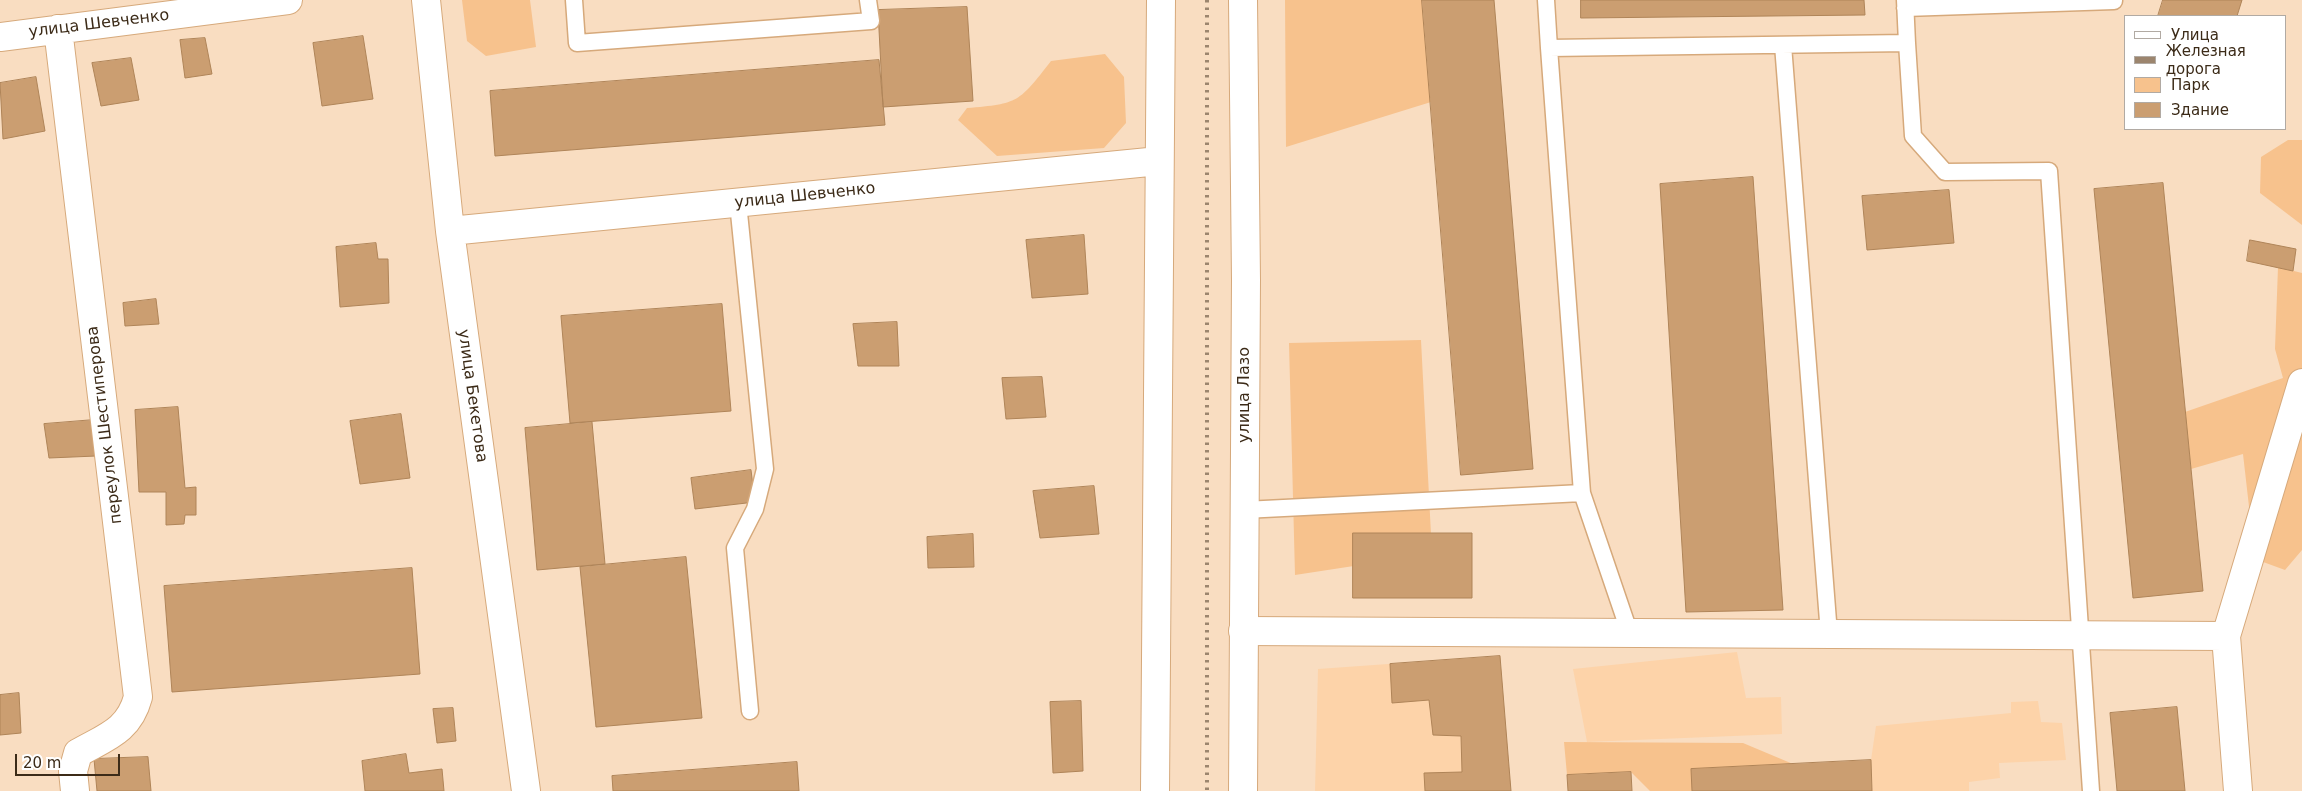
<!DOCTYPE html>
<meta charset="utf-8">
<style>
body{margin:0}
#map{position:relative;width:2302px;height:791px;overflow:hidden;background:#f9ddc1;font-family:"DejaVu Sans",sans-serif}
canvas{display:block}
.legend{position:absolute;left:2124px;top:15px;width:162px;height:115px;box-sizing:border-box;background:#fff;border:1px solid #b1aaa3;margin:0;padding:6px 9px;list-style:none;font-size:15px;color:#3c2b18}
.legend li{display:flex;align-items:center;gap:10px;height:25px}
.legend b{width:25px;border:1px solid #b1aaa3}
.scale{position:absolute;left:15px;top:754px;width:105px;height:22px;box-sizing:border-box;border:2px solid #3c2b18;border-top:0;padding-left:6px;font-size:15px;line-height:18px;white-space:nowrap;color:#3c2b18;-webkit-text-stroke:4px #fff;paint-order:stroke}
</style>
<div id="map">
<canvas width="2302" height="791"></canvas>
<ul class="legend">
<li><b style="height:6px;background:#fff"></b>Улица</li>
<li><b style="height:6px;background:#9c856e"></b>Железная дорога</li>
<li><b style="height:14px;background:#f7c28d"></b>Парк</li>
<li><b style="height:14px;background:#cb9e71"></b>Здание</li>
</ul>
<div class="scale">20 m</div>
</div>
<script>
const c = document.querySelector('canvas').getContext('2d');
c.lineJoin = 'round';
function fill(path, color) {
  c.fillStyle = color;
  c.fill(path, 'evenodd');
}
function trace(path, color, width, dash) {
  c.strokeStyle = color;
  c.lineWidth = width;
  c.lineCap = dash ? 'butt' : 'round';
  c.setLineDash(dash || []);
  c.stroke(path);
}
function label(font, color, halo, rows, align = 'center') {
  c.font = font + ' "DejaVu Sans",sans-serif';
  c.lineWidth = 5;
  c.setLineDash([]);
  c.textBaseline = 'middle';
  c.strokeStyle = halo;
  c.fillStyle = color;
  for (const [text, x, y, turn = 0] of rows) {
    c.save();
    c.translate(x, y);
    c.rotate((+turn || 0) * Math.PI / 180);
    c.textAlign = isNaN(turn) ? turn : align;
    if (halo) c.strokeText(text, 0, 0);
    c.fillText(text, 0, 0);
    c.restore();
  }
}
fill(new Path2D(`
 M1737 652 1746 698 1781 697 1782 734 1587 742 1573 669Z
 M1500 656 1511 791H1315L1318 669Z
 M2038 701 2041 722 2062 723 2066 760 1999 763 2000 778 1969 782V791H1872L1871 760 1876 726 2011 713V702Z`), '#fdd3a9');
fill(new Path2D(`
 M462 0H530L536 47 486 56 467 41Z
 M1285 0H1422L1431 102 1286 147Z
 M1105 54 1124 77 1126 123 1104 148 997 156 958 120 967 108C1019 104 1019 102 1051 61Z
 M2288 140H2302V225L2260 193 2261 157Z
 M2278 267 2302 273V550L2285 570 2255 559 2243 454 2191 469 2185 412 2283 378 2275 349Z
 M1421 340 1432 554 1295 575 1289 343Z
 M1564 742 1743 743 1793 764 1692 791H1650L1631 772 1567 775Z`), '#f7c28d');
const building = new Path2D(`
 M1422 0H1494L1533 469 1461 475Z
 M1581 0H1864L1865 15 1581 18Z
 M2163 0H2242L2237 16H2158Z
 M967 7 973 101 883 107 878 10Z
 M363 36 373 99 322 106 313 43Z
 M205 38 212 74 185 78 180 40Z
 M131 58 139 100 101 106 92 63Z
 M879 60 885 125 495 156 490 91Z
 M36 77 45 131 3 139 0 83Z
 M1753 177 1783 610 1686 612 1660 184Z
 M2163 183 2203 591 2133 598 2094 189Z
 M1949 190 1954 243 1867 250 1862 196Z
 M1084 235 1088 294 1032 298 1026 240Z
 M2250 240 2296 249 2293 271 2247 261Z
 M376 243 378 259H388L389 303 340 307 336 247Z
 M156 299 159 324 125 326 123 303Z
 M722 304 731 411 570 423 561 316Z
 M897 322 899 366H858L853 324Z
 M1042 377 1046 417 1006 419 1002 378Z
 M178 407 185 488 196 487V515H185L184 524 166 525V492H139L135 410Z
 M401 414 410 478 360 484 350 421Z
 M94 420 96 456 49 458 44 424Z
 M592 422 605 564 537 570 525 428Z
 M751 470 755 502 695 509 691 478Z
 M1094 486 1099 534 1040 538 1033 491Z
 M1353 533H1472V598H1353Z
 M973 534 974 567 928 568 927 537Z
 M686 557 702 718 596 727 580 567Z
 M412 568 420 674 172 692 164 586Z
 M1500 656 1511 791H1425L1424 773 1462 772 1461 736 1433 735 1429 700 1392 703 1390 664Z
 M19 693 21 733 0 735V695Z
 M1081 701 1083 771 1053 773 1050 702Z
 M2177 707 2185 791H2117L2110 713Z
 M453 708 456 741 437 743 433 709Z
 M406 754 409 773 442 769 444 791H365L362 761Z
 M148 757 151 791H97L94 759Z
 M1871 760 1872 791H1692L1691 769Z
 M797 762 799 791H613L612 776Z
 M1631 772 1632 791H1568L1567 775Z`);
fill(building, '#cb9e71');
trace(building, '#af8458', 1);
const service = new Path2D(`
 M574 0 577 43 871 21 868 0
 M1546 0 1549 48 1907 43 1905 0
 M1905 8 2114 1
 M1907 43 1913 136 1945 172 2049 171 2091 791
 M1783 45 1829 634
 M738 203 765 469 755 509 735 548 750 711
 M1582 493 1630 634
 M1244 510 1582 493 1549 48`);
const minor = new Path2D(`
 M426 0 450 231 526 791
 M58 29 138 697C129 731 106 737 78 753L73 771 75 791
 M0 37 288 0
 M450 231 1159 161
 M1243 631 2226 636
 M1155 791 1161 0
 M2238 791 2226 636 2302 383`);
const tertiary = new Path2D(`
 M1243 0 1246 280 1243 791`);
trace(service, '#d6a97b', 19);
trace(minor, '#d6a97b', 30);
trace(tertiary, '#d6a97b', 30);
trace(service, '#fff', 16);
trace(minor, '#fff', 28);
trace(tertiary, '#fff', 28);
trace(new Path2D(`
 M1207 0V791`), '#9c856e', 4, [2.5, 5]);
label('16px', '#3c2b18', '#fff', [
 ["улица Шевченко",99,24,-7],
 ["улица Шевченко",805,196,-6],
 ["улица Лазо",1245,395,-90],
 ["улица Бекетова",472,396,82],
 ["переулок Шестиперова",105,425,-97]
]);
</script>
